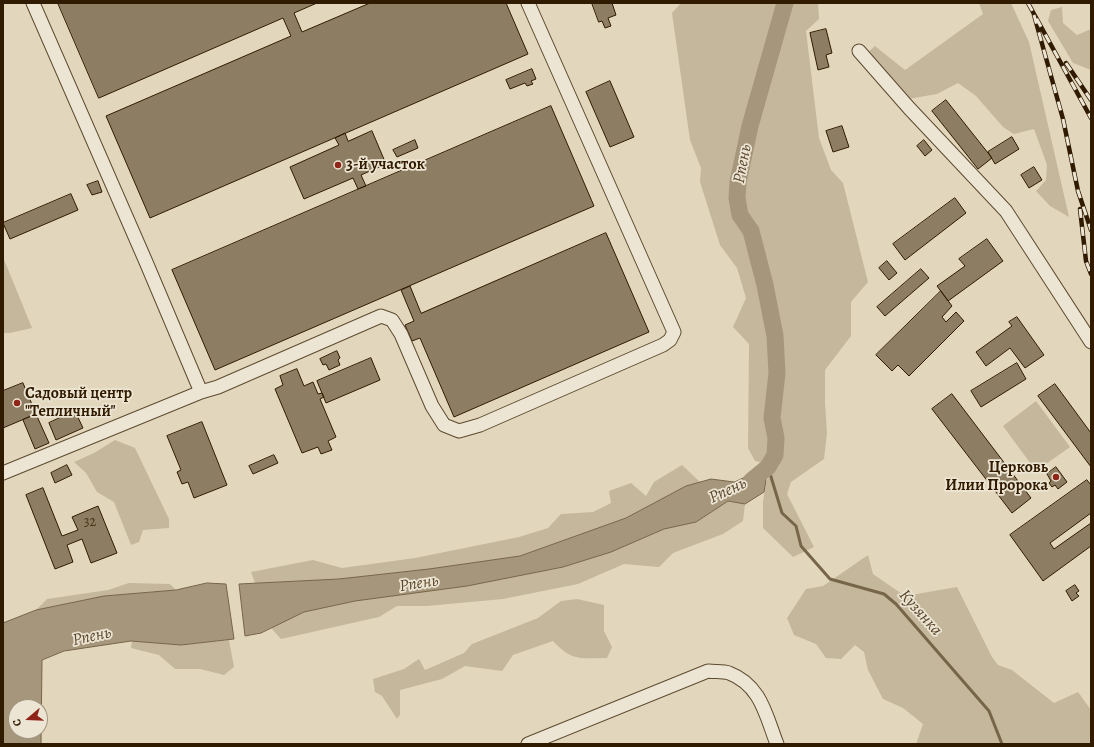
<!DOCTYPE html>
<meta charset="utf-8">
<style>
body{margin:0}
#map{position:relative;width:1094px;height:747px;overflow:hidden;background:#e2d7bc;font-family:Alegreya,serif}
canvas{display:block}
.frame{position:absolute;inset:0;border:4px solid #311b00;pointer-events:none}
.north{position:absolute;left:8px;top:699px;width:40px;height:40px;box-sizing:border-box;background:#ece5d3;border:1px solid #a1947f;border-radius:50%;rotate:251deg;font-size:11px;font-weight:700;line-height:16px;text-align:center;color:#311b00}
.north::after{content:'';display:block;margin:auto;width:14px;height:18px;background:#8f2418;clip-path:polygon(50% 0,100% 100%,50% 72%,0 100%)}
</style>
<div id="map">
<canvas width="1094" height="747"></canvas>
<div class="frame"></div>
<div class="north">С</div>
</div>
<script>
const c = document.querySelector('canvas').getContext('2d');
c.lineJoin = 'round';
function fill(path, color) {
  c.fillStyle = color;
  c.fill(path, 'evenodd');
}
function trace(path, color, width, dash) {
  c.strokeStyle = color;
  c.lineWidth = width;
  c.lineCap = dash ? 'butt' : 'round';
  c.setLineDash(dash || []);
  c.stroke(path);
}
function label(font, color, halo, rows, align = 'center') {
  c.font = font + ' Alegreya,serif';
  c.lineWidth = 3.5;
  c.setLineDash([]);
  c.textBaseline = 'middle';
  c.strokeStyle = halo;
  c.fillStyle = color;
  for (const [text, x, y, turn = 0] of rows) {
    c.save();
    c.translate(x, y);
    c.rotate((+turn || 0) * Math.PI / 180);
    c.textAlign = isNaN(turn) ? turn : align;
    if (halo) c.strokeText(text, 0, 0);
    c.fillText(text, 0, 0);
    c.restore();
  }
}
fill(new Path2D(`
 M681 3H818L819 19 806 31 819 138 831 170 843 183 868 282 851 302V336L825 370V403L827 433 824 459 791 482 787 494 814 547 793 557 763 528V502L766 482 776 466 755 461 748 448 749 344 733 327 746 298 737 268 720 245 700 182 701 168 690 140 672 13Z
 M979 3H1011L1029 42 1069 217 1050 206 1036 191 1046 180 1047 165 1034 129 1014 134 1003 127 976 96 958 83 937 94 908 99 866 54 875 46 905 70 983 14Z
 M1062 7 1063 23 1077 35 1091 29V70L1073 63 1048 21 1051 10Z
 M3 257 32 328 10 333H3Z
 M1036 401 1070 447 1036 471 1003 426Z
 M115 440 135 448 169 519V528L143 530 139 542 131 545 114 502 97 492 86 473 74 462 94 453Z
 M682 465 700 482 686 486 626 518 520 556 429 569 339 579 255 583 251 572 313 560 342 568 415 558 519 537 548 528 561 514 593 512 611 503 609 491 631 483 646 496 654 482Z
 M728 501 745 504 743 521 723 534 673 553 659 567 624 564 578 584 503 599 427 606H397L379 617 281 639 271 628 304 612 355 601 467 586 563 567 611 552 664 529 696 522Z
 M868 555 873 574 905 596 957 587 992 657 998 665 1012 670 1054 703 1078 692 1091 710V744H916L923 724 903 708 883 699 868 670 864 652 855 645 841 659 826 658 816 644 794 635 787 618 806 589 823 586Z
 M129 583 170 584 176 590 104 596 36 610 47 599 108 590Z
 M577 599 604 605V631L612 647 607 658C581 658 572 662 553 641L513 655 502 671 465 666 442 679 400 690V715L397 719 382 696 375 692 373 679 404 669 419 659 425 670 464 653 472 644 538 618 561 601Z
 M229 640 234 667 224 675 200 669H175L159 655 131 648 132 641 181 645Z`), '#c4b79c');
const water = new Path2D(`
 M768 467 764 492 745 504 728 501 696 522 664 529 611 552 563 567 467 586 355 601 304 612 261 633 245 636 239 584 339 579 429 569 520 556 626 518 686 486 711 479 734 482Z
 M207 583 226 584 234 639 181 645 131 641 64 651 42 660 41 744H3V623L36 610 104 596 176 590ZM16 707H40V731H16Z`);
fill(water, '#a6977c');
trace(water, '#77654a', 1);
trace(new Path2D(`
 M768 467 782 513 796 526 801 546 830 579 884 594 896 604 989 711 1002 744`), '#77654a', 3);
trace(new Path2D(`
 M751 481 768 467 775 455 776 438 772 418 777 373 775 336 765 285 751 231 740 215 737 198 738 182 750 126 785 3`), '#a6977c', 17);
const building = new Path2D(`
 M58 3H317L294 13 302 32 370 3H506L528 54 150 218 106 116 291 36 283 18 99 98Z
 M592 3H612L616 15 608 18 611 26 605 28 602 21 599 22Z
 M826 29 832 53 826 55 829 67 818 70 810 33Z
 M532 69 536 79 531 81 533 84 527 86 525 83 510 89 506 80Z
 M610 81 634 137 610 147 586 92Z
 M946 100 992 158 978 169 932 111Z
 M551 106 594 206 215 370 172 270Z
 M842 126 849 147 833 152 826 131Z
 M372 131 386 164 361 175 366 186 358 189 353 178 304 199 290 167 339 145 335 138 345 133 348 141Z
 M1012 137 1019 149 995 164 988 152Z
 M415 140 418 148 397 157 393 150Z
 M924 140 932 150 925 156 917 146Z
 M1034 167 1042 180 1029 188 1021 175Z
 M98 181 102 192 92 195 87 185Z
 M71 194 78 210 10 239 3 223Z
 M955 198 966 213 905 260 893 244Z
 M606 233 649 332 454 417 420 338 412 341 405 325 414 321 401 290 410 286 421 313Z
 M987 239 1003 261 948 301 937 286 965 266 959 259Z
 M887 261 897 273 889 280 879 268Z
 M921 269 929 278 885 316 877 307Z
 M941 291 952 306 942 317 946 322 956 312 964 321 909 376 898 365 892 371 876 355Z
 M1017 317 1044 355 1025 368 1010 348 986 366 976 352 1012 326 1009 322Z
 M337 351 340 358 338 360 340 365 329 370 326 364 323 365 320 359Z
 M371 358 380 380 326 403 317 381Z
 M1017 363 1026 379 981 407 971 391Z
 M297 369 304 386 313 382 318 394 322 393 324 397 320 399 336 437 328 441 332 450 321 454 318 447 302 453 275 389 283 385 280 376Z
 M23 383 36 414 3 428V391Z
 M1055 384 1091 433V467L1038 396Z
 M952 394 1031 498 1012 513 932 409Z
 M75 411 83 428 56 440 49 423Z
 M36 414 49 443 35 449 23 420Z
 M202 422 227 485 194 498 188 482 182 484 177 472 181 470 167 436Z
 M274 455 278 463 253 474 249 466Z
 M67 465 72 475 55 483 51 473Z
 M1056 467 1067 482 1058 489 1055 485 1052 487 1049 483 1051 481 1047 474Z
 M1087 480 1091 485V513L1050 543 1054 549 1091 523V546L1043 581 1010 535Z
 M43 488 62 536 78 530 72 517 98 506 117 553 91 563 82 539 67 545 73 562 55 569 26 495Z
 M1075 585 1079 591 1076 593 1079 596 1072 601 1066 591Z`);
fill(building, '#8d7d62');
trace(building, '#311b00', 1);
const minor = new Path2D(`
 M33 3 146 262 201 392
 M859 51 909 108 1006 211 1091 342
 M3 473 201 392 218 387 381 316 392 320 401 334 432 406 444 425 459 431 480 425 663 345 670 340 674 332 528 3
 M528 744 708 671C714 672 723 671 729 673 761 685 766 716 777 744`);
trace(minor, '#5d4a2f', 15);
trace(minor, '#ece5d3', 13);
const rail = new Path2D(`
 M1028 3 1091 118
 M1034 15 1063 119 1078 191 1091 230
 M1066 63 1091 100
 M1080 209 1086 261 1091 274`);
trace(rail, '#311b00', 4.5);
trace(rail, '#ece5d3', 3, [9]);
for (const [x, y, r, color] of [
 [338,165,4,"#8f2418"],
 [17,403,4,"#8f2418"],
 [1056,477,4,"#8f2418"]
]) {
  const dot = new Path2D();
  dot.arc(x, y, r, 0, 2 * Math.PI);
  c.fillStyle = color;
  c.fill(dot);
  trace(dot, '#ece5d3', 1.5);
}
label('14px', '#483418', null, [
 ["32",90,523]
]);
label('bold 16px', '#311b00', '#ece5d3', [
 ["3-й участок",346,165],
 ["Садовый центр",25,394],
 ["\"Тепличный\"",25,412],
 ["Церковь",1048,468,"right"],
 ["Илии Пророка",1048,486,"right"]
], 'left');
label('italic 17px', '#5a462b', '#ece5d3', [
 ["Рпень",743,164,-79],
 ["Рпень",728,491,-25],
 ["Рпень",419,584,-9],
 ["Кузянка",920,613,48],
 ["Рпень",92,637,-12]
]);
</script>
